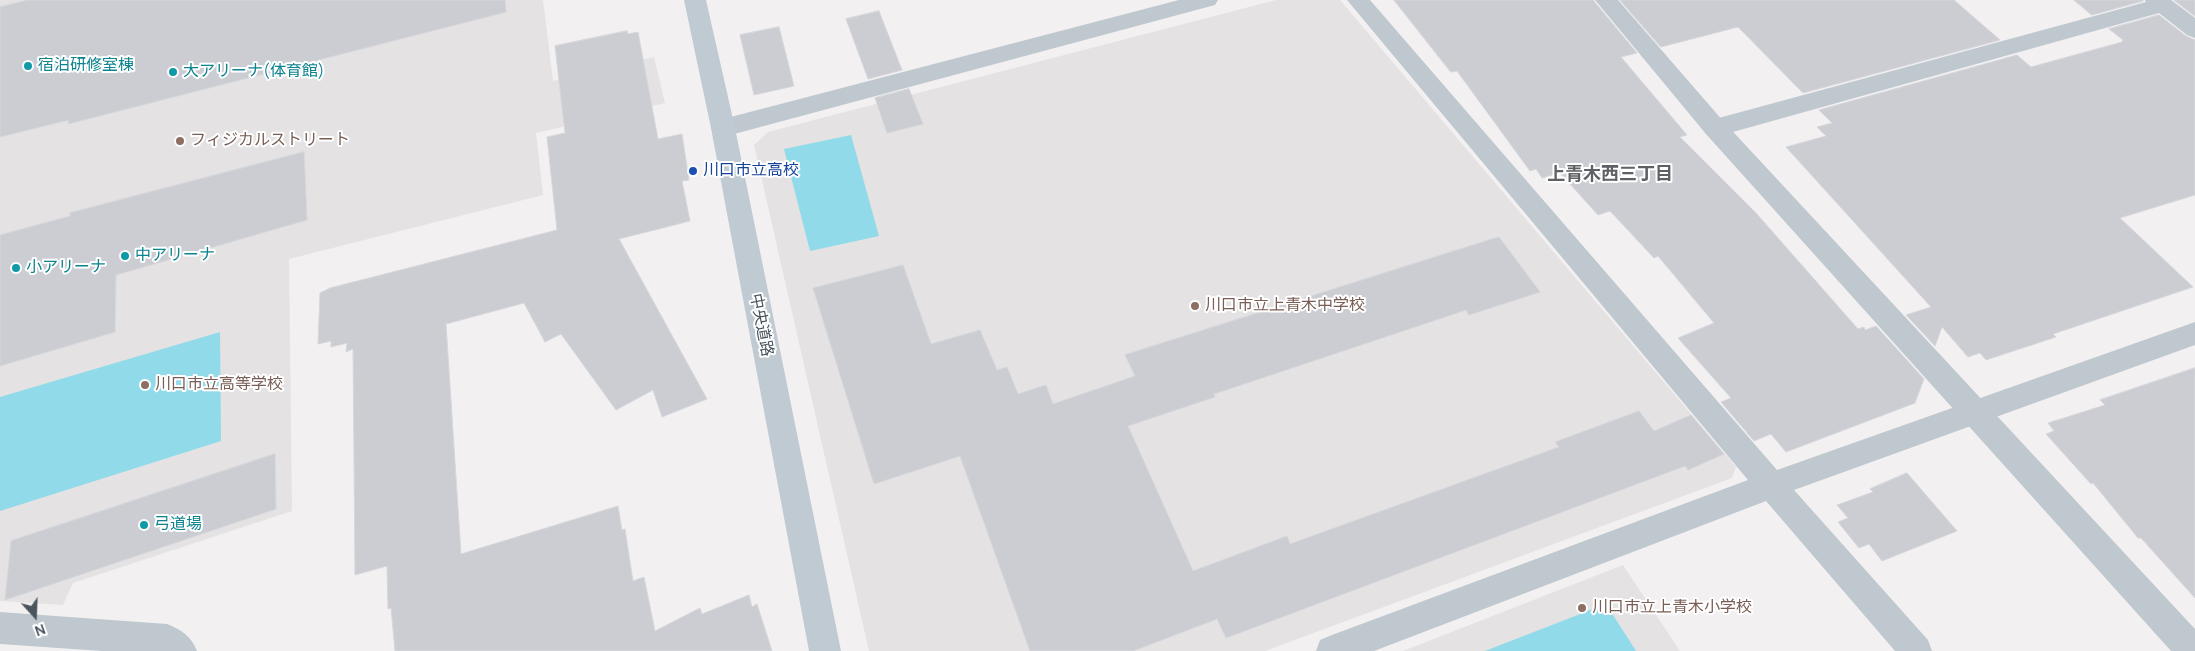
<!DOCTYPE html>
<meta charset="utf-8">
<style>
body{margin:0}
#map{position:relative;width:2195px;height:651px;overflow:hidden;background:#f3f0f1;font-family:Manrope,sans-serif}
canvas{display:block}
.north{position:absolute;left:10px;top:591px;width:50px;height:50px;-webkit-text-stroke:4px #fff;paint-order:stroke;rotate:160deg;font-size:14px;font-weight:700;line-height:20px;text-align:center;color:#49545d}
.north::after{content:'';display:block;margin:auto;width:18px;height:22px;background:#49545d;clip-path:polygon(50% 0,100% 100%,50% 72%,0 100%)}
</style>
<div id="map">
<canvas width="2195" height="651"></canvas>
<div class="north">N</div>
</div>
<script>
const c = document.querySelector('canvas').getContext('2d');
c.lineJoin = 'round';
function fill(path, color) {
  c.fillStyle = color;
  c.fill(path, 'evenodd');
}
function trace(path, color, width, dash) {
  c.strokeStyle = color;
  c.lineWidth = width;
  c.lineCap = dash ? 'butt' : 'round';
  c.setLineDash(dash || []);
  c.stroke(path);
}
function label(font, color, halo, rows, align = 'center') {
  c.font = font + ' Manrope,"Noto Sans JP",sans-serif';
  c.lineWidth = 4;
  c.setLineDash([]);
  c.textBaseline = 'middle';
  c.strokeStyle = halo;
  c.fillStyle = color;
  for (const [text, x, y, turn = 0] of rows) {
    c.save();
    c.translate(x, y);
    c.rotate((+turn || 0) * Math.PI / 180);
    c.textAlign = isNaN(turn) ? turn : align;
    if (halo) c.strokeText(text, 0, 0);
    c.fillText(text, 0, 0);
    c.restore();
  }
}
fill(new Path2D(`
 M0 0H543L553 81 654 57 665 103 536 133 543 195 289 259 292 511 73 583 63 605 0 601Z
 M1276 0H1340L1736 467 1732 478 1265 651H869L754 145 768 132Z
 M1623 565 1680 651H1403Z`), '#e4e2e2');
fill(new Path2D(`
 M851 135 879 236 810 251 784 149Z
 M220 332 221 441 0 511V397Z
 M1606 604 1636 651H1485Z`), '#90dae9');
const building = new Path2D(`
 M28 0H505L506 12 68 124 69 120 0 137V7Z
 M1394 0H1593L1637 53 1621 57 1687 135 1680 137 1756 213 1858 329 1864 327 1865 330 1876 326 1924 379 1915 403 1786 452 1771 434 1754 441 1721 402 1731 398 1678 338 1714 323 1658 256 1654 258 1610 211 1598 215 1560 173 1542 178 1536 169 1530 171 1457 71 1451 72Z
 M1620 0H1954L2000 40 1803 93 1738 27 1661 47Z
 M2074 0H2143V1L2092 15Z
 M2174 0H2195V16Z
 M879 11 902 70 868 79 846 19Z
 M2159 15 2186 36 2195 40V195L2120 218 2193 287 2053 334 2056 337 1986 360 1980 353 1968 357 1942 327 1935 346 1906 315 1931 307 1786 147 1826 136 1817 127 1832 123 1819 110 2017 55 2031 67 2122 42 2123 40 2109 29Z
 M779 27 794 86 754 95 740 35Z
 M627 31 628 34 638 32 658 139 682 134 689 180 682 181 690 221 619 239 707 399 662 417 653 390 616 410 561 334 545 342 524 303 446 324 461 554 618 506 622 530 625 529 633 581 644 577 655 631 700 608 702 614 749 595 752 607 757 604 772 651H395L391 608 388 609 387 566 355 575 353 349 346 352 347 343 331 347V341L318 344 320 293 330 288 557 230 547 137 565 133 555 46Z
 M909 89 923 124 887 133 875 98Z
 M304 152 307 220 116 275 115 332 0 366V235L70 216V213Z
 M1499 237 1540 292 1469 315 1466 310 1214 394 1215 397 1128 426 1193 571 1287 536 1290 544 1559 447 1555 442 1639 411 1654 431 1691 415 1724 454 1688 470 1685 466 1226 638 1217 619 1133 651H1030L960 456 874 484 813 288 903 265 931 344 980 330 997 370 1007 367 1018 394 1046 385 1053 404 1135 376 1125 355Z
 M2195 368V598L2141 538H2138L2093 483 2091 484 2046 434 2054 431 2048 423 2105 405 2100 400Z
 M275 454 276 509 5 600 11 541Z
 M1907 473 1957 531 1882 561 1869 544 1859 548 1838 522 1848 518 1837 505 1873 492 1870 489Z`);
fill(building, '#cbcdd3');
trace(building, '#d5d7db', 1);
fill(new Path2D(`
 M1347 0H1370L1777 470 2195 322V345L1794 490 1928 640 1932 651H1895L1766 501 1374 651H1316L1320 640 1332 635 1748 480Z
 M2145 0H2171L2195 18V38L2187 35 2159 13 1715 137 1706 134 1703 128 1706 122 1715 119 2146 2Z
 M0 612 167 624C182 630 191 636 197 651H102L0 644Z`), '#bfc8ce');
fill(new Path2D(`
 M1179 0H1218L1215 5 723 137 714 134 711 128 714 122 723 119Z
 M1595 0H1618L1724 122 2195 629V651H2171L1706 134Z`), '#bfc8ce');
fill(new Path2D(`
 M684 0H706L735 128 841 651H809L711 128Z`), '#bfcad3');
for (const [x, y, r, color] of [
 [28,66,5,"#0f9aa8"],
 [173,72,5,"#0f9aa8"],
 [180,141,5,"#8d6e63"],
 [693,171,5,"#1a4fb4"],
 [125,256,5,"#0f9aa8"],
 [16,268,5,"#0f9aa8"],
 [1195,306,5,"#8d6e63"],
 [145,385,5,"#8d6e63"],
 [144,525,5,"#0f9aa8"],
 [1582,608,5,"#8d6e63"]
]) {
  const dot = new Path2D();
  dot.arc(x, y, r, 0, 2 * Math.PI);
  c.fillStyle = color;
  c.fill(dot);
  trace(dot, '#fff', 2);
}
label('16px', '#0d838f', '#fff', [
 ["宿泊研修室棟",38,66],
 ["大アリーナ(体育館)",183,72],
 ["中アリーナ",135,256],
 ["小アリーナ",26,268],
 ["弓道場",154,525]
], 'left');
label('16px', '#785e54', '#fff', [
 ["フィジカルストリート",190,141],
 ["川口市立上青木中学校",1205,306],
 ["川口市立高等学校",155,385],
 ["川口市立上青木小学校",1592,608]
], 'left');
label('16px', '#164399', '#fff', [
 ["川口市立高校",703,171]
], 'left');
label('16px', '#49545d', '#fff', [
 ["中央道路",761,325,79]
]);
label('bold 18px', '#5d6165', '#fff', [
 ["上青木西三丁目",1610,175]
]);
</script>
